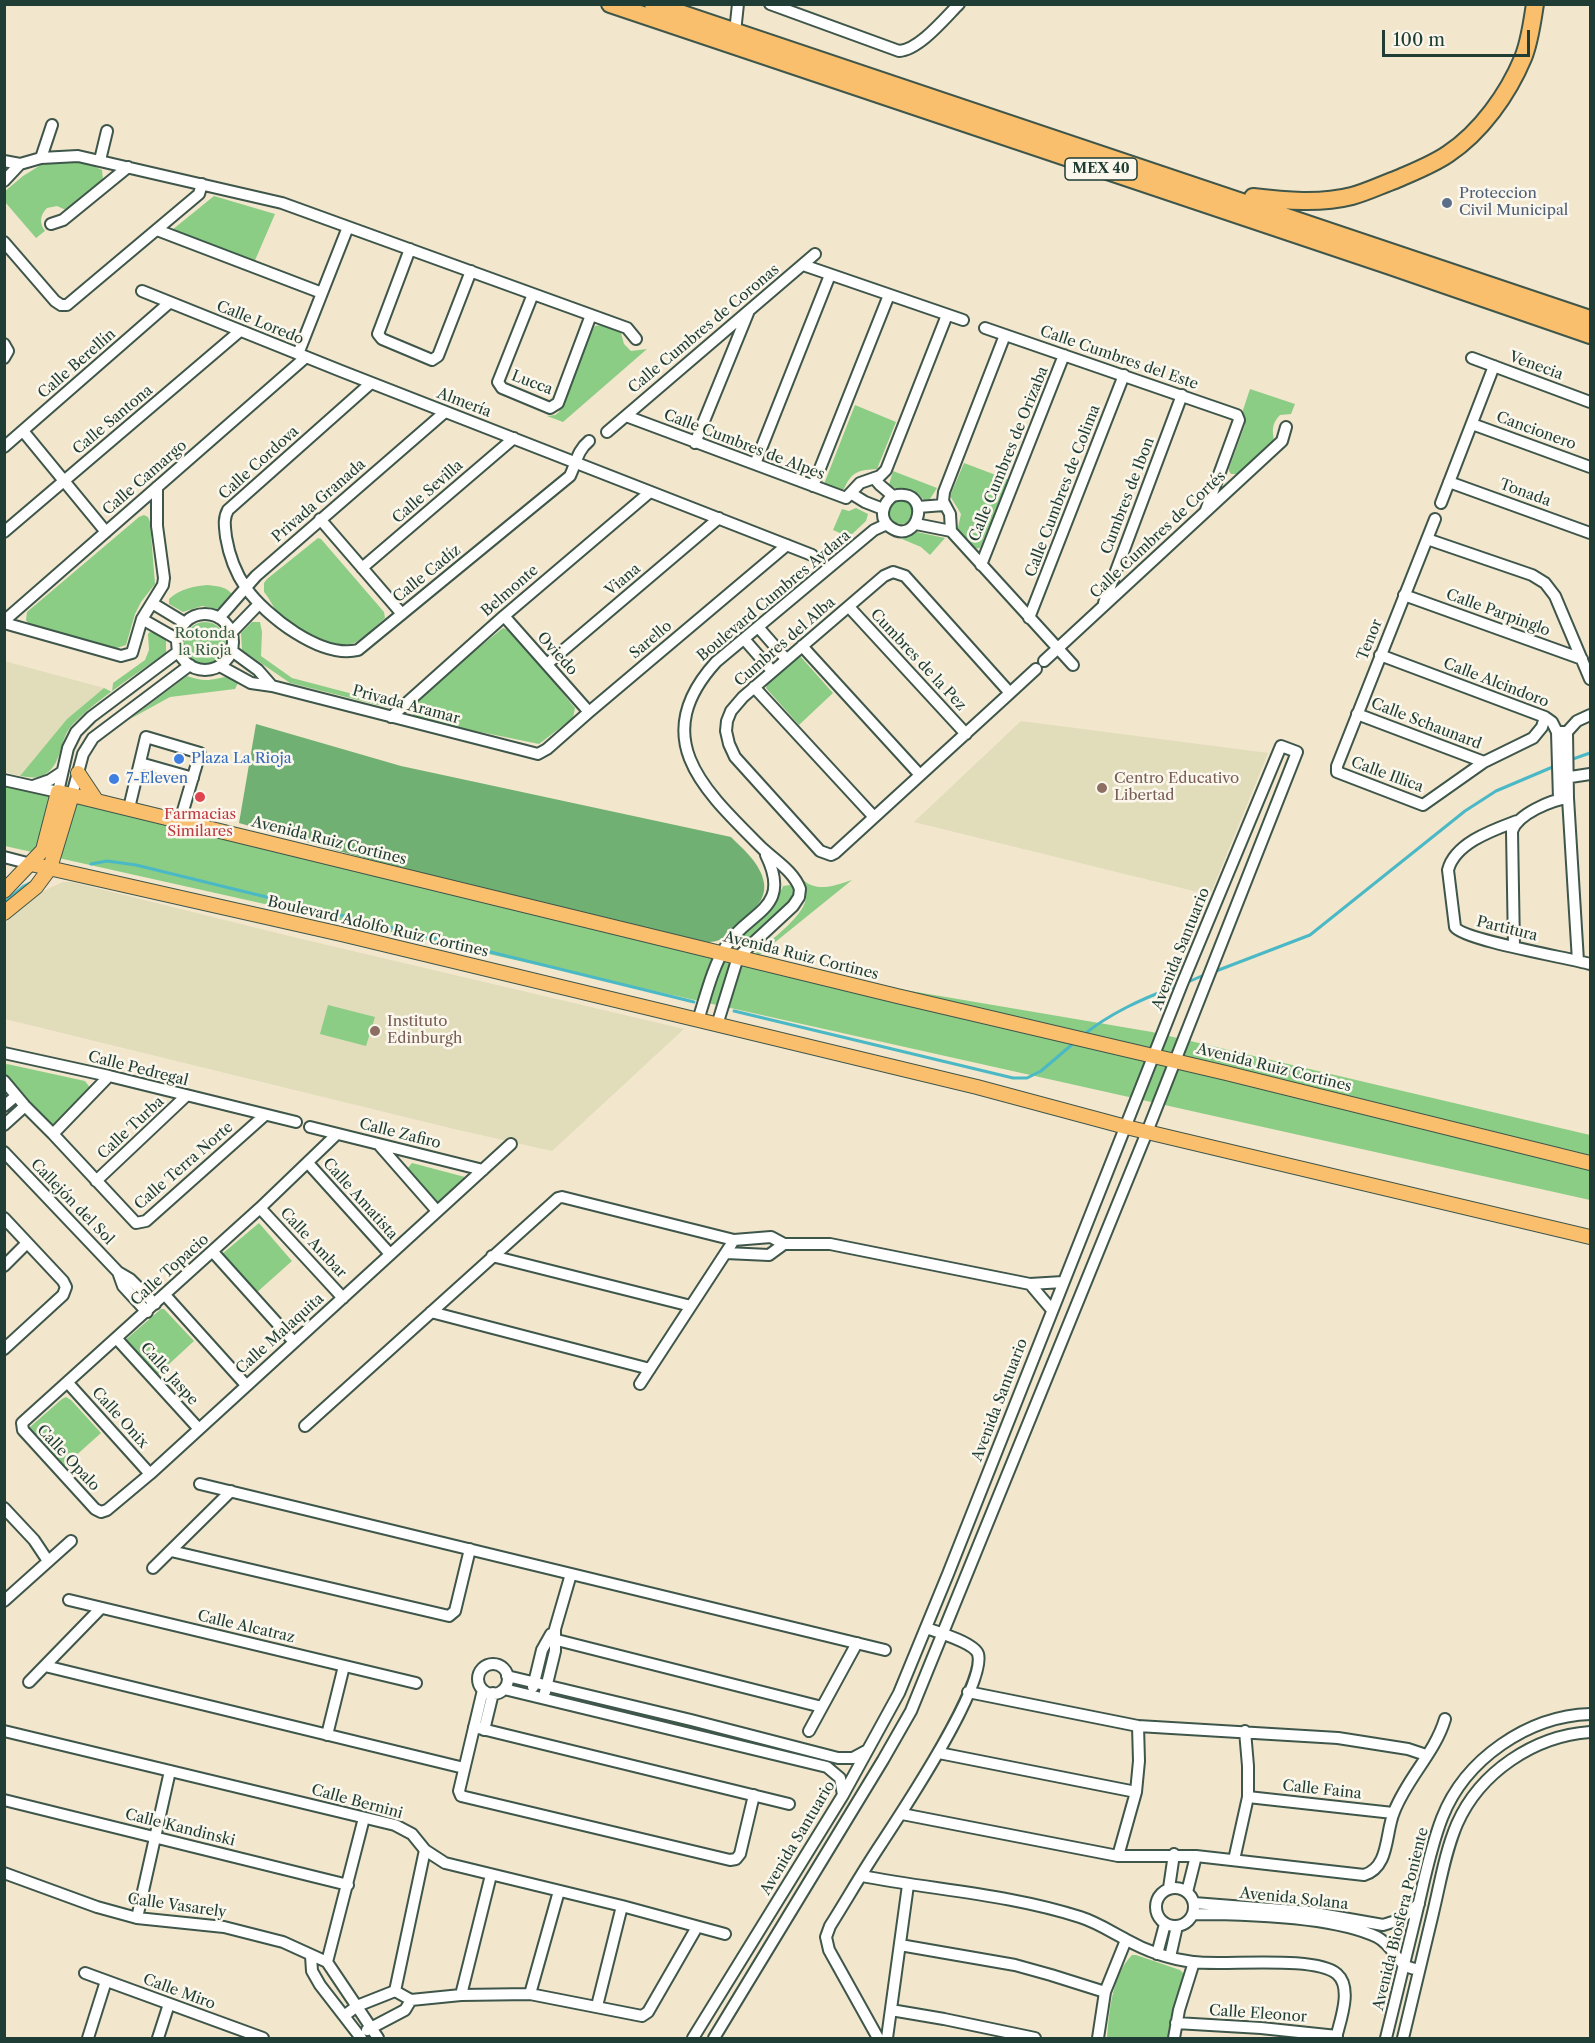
<!DOCTYPE html>
<meta charset="utf-8">
<style>
body{margin:0}
#map{position:relative;width:1595px;height:2043px;overflow:hidden;background:#f2e6cd;font-family:"Libre Caslon Text",serif}
canvas{display:block}
.frame{position:absolute;inset:0;border:6px solid #1f3d34;pointer-events:none}
.scale{position:absolute;left:1382px;top:30px;width:148px;height:27px;box-sizing:border-box;border:3px solid #1f3d34;border-top:0;padding-left:8px;font-size:18px;line-height:21px;white-space:nowrap;color:#1f3d34;-webkit-text-stroke:4px #fbf7ec;paint-order:stroke}
</style>
<div id="map">
<canvas width="1595" height="2043"></canvas>
<div class="frame"></div>
<div class="scale">100 m</div>
</div>
<script>
const c = document.querySelector('canvas').getContext('2d');
c.lineJoin = 'round';
function fill(path, color) {
  c.fillStyle = color;
  c.fill(path, 'evenodd');
}
function trace(path, color, width, dash) {
  c.strokeStyle = color;
  c.lineWidth = width;
  c.lineCap = dash ? 'butt' : 'round';
  c.setLineDash(dash || []);
  c.stroke(path);
}
function label(font, color, halo, rows, align = 'center') {
  c.font = font + ' "Libre Caslon Text",serif';
  c.lineWidth = 5;
  c.setLineDash([]);
  c.textBaseline = 'middle';
  c.strokeStyle = halo;
  c.fillStyle = color;
  for (const [text, x, y, turn = 0] of rows) {
    c.save();
    c.translate(x, y);
    c.rotate((+turn || 0) * Math.PI / 180);
    c.textAlign = isNaN(turn) ? turn : align;
    if (halo) c.strokeText(text, 0, 0);
    c.fillText(text, 0, 0);
    c.restore();
  }
}
fill(new Path2D(`
 M4 661 104 688 67 719 20 776 5 772Z
 M1021 721 1268 753 1210 895 914 822Z
 M63 882H72L293 937 684 1029 552 1151 454 1129 5 1019 4 924 39 893Z`), '#e1dcba');
fill(new Path2D(`
 M67 159 88 163 102 170 103 180 68 211 57 206 47 208C40 215 39 223 45 231L36 238 5 202 4 192 23 176 44 163Z
 M214 196 275 214 253 265 172 230Z
 M601 325 621 333 624 344 631 351 647 349 563 422 547 416 555 415 559 412 593 329 595 326Z
 M1250 389 1295 404 1291 414 1280 415C1272 423 1272 430 1274 440L1239 474H1231L1229 471V468L1245 425 1242 413Z
 M855 405 896 422 877 469C859 470 852 471 844 489L839 491 824 484Z
 M964 463 1009 480 980 548C970 551 963 539 957 532L961 514 950 496Z
 M893 471 937 488 930 499 924 500C908 482 899 493 889 485Z
 M889 512a12 12 0 1 1 24 0a12 12 0 1 1-24 0Z
 M856 508 868 514 866 521 849 537 833 530 842 509 849 511Z
 M144 515 148 517 150 522 155 584 141 602 135 614 126 645 117 648 29 625 26 620 27 612 139 517Z
 M917 532 945 538 930 555 921 547 902 539Z
 M318 538 321 539 384 612 385 618C376 626 366 636 356 642 337 653 294 627 280 615 274 609 270 599 264 592V583L267 579Z
 M208 585C217 586 229 587 233 596L224 606 217 609 202 606 183 612 169 604V599C180 589 193 586 208 585Z
 M252 622H260L262 632 261 656 292 678 391 704 386 707 290 683 242 650 241 633Z
 M184 643a21 21 0 1 1 42 0a21 21 0 1 1-42 0Z
 M503 628 513 632 575 708 573 718 539 744 417 719C411 714 412 708 414 700Z
 M150 632 163 636 166 640V653C135 675 100 697 73 724 59 738 63 762 47 773 38 780 30 777 20 776L67 719 104 688 112 692 113 683 145 660 149 650 148 634Z
 M800 656 833 693 799 725 766 688 767 685Z
 M187 676C193 678 200 680 206 680 219 680 228 672 238 683L235 689 170 697 130 719Z
 M4 786 728 960 1152 1032 1590 1135V1200L5 846Z
 M799 876C815 894 833 886 852 880L758 956 756 953C769 941 808 914 806 895 806 889 800 883 797 878Z
 M790 885 795 891V898L746 943 740 944 741 938 773 908 783 886Z
 M328 1005 375 1017 366 1046 320 1034Z
 M7 1064 85 1081 91 1089 55 1125 49 1126 5 1078V1065Z
 M412 1163 465 1177 436 1204 407 1169Z
 M259 1223 292 1261 255 1294 222 1257V1254Z
 M161 1309H164L194 1341 155 1377 123 1342Z
 M66 1397 71 1400 101 1433 62 1468 31 1433 30 1427 62 1399Z
 M1132 1955H1136L1180 1970 1183 1973V1978L1175 2001 1168 2038H1107C1109 2012 1112 1975 1132 1955Z`), '#8bcd85');
fill(new Path2D(`
 M256 724 401 766 731 837C744 850 761 864 764 883 767 903 747 916 734 928 729 932 725 937 719 940 710 944 701 941 692 939L728 960 239 823Z`), '#70b072');
trace(new Path2D(`
 M1570 760 1590 753
 M91 864 107 861 136 865 694 1002
 M4 903 24 886 34 881
 M1216 971 1310 935 1465 811 1496 791 1555 766
 M1188 982 1204 975
 M734 1011 1013 1078H1027L1041 1071 1075 1042
 M1082 1036C1110 1013 1142 999 1176 986`), '#4bb8c6', 3);
const minor = new Path2D(`
 M770 4 899 51C919 50 945 18 959 4
 M735 32 738 4
 M41 158 52 125
 M100 160 107 131
 M4 161 20 164 41 158 78 156 282 203 627 328 636 339
 M4 181 20 164
 M51 224 63 220 128 167
 M157 230 322 293
 M4 242 55 301 61 305H67L199 194 202 184
 M410 249 378 334 382 339 432 360 438 356 471 271
 M803 265 963 320
 M142 291 341 371 812 555
 M533 294 498 382 502 388 550 408 558 403 591 315
 M985 328 1237 415 1239 420 1206 510
 M4 344 8 351 4 358
 M298 354 348 227
 M1472 358 1590 402
 M371 383 228 510C223 519 225 527 226 537 229 555 235 572 246 588 266 616 321 659 358 650L570 476C577 461 577 451 589 441
 M626 416 846 498 860 483 880 476 886 470 947 315
 M1472 424 1590 467
 M23 431 106 532
 M607 432 815 254
 M695 443 748 313
 M4 447 169 303
 M755 464 830 275
 M874 478 880 485 893 496C934 486 919 548 890 527 878 518 883 503 893 496
 M1449 482 1590 533
 M813 486 889 295
 M852 494 865 502 883 509
 M1441 503 1494 366
 M918 507 944 505
 M320 519 402 614
 M1435 519 1337 766V772L1423 805 1484 762 1533 738 1542 727 1545 717
 M916 524 951 531
 M951 531 950 514 943 501 944 492 1005 335
 M951 531 1073 665
 M4 532 240 331
 M1427 539 1532 575 1545 583 1555 596 1590 679
 M981 565 1064 355
 M362 568 514 438
 M1404 595 1582 659
 M152 603 185 623
 M1104 603 1182 395
 M849 607 966 734
 M177 642a28 28 0 1 1 56 0a28 28 0 1 1-56 0Z
 M504 616 589 712
 M219 618 256 576 445 412
 M1029 618 1124 375
 M142 619 177 639
 M4 621 306 357
 M4 623 121 656 132 653 142 619 163 585 164 578 157 526V487
 M758 627 786 659
 M232 632 259 604
 M744 639 772 671
 M802 646 920 775
 M232 651 258 670 272 686
 M1380 655 1545 717 1552 722 1557 732H1567L1577 721 1590 715
 M1044 661 1282 441 1286 427
 M547 664 719 518
 M220 666 251 683 272 686 538 754 547 749 589 712 787 545
 M754 687 874 817
 M1010 693 905 576 893 572 884 576 743 697 731 711 727 721 726 731 729 744 735 757 820 851 831 855 835 853 1010 693 1036 669
 M1357 714 1484 762
 M391 717 504 616 650 492
 M1557 732 1559 799
 M1567 732 1568 798 1578 961
 M140 763 193 778
 M1564 778 1590 774
 M4 780 58 792 68 748 76 732 91 717 179 651
 M33 786 50 780 62 772
 M72 795 83 754 93 738 190 665
 M129 808 146 737 200 753 180 821
 M1517 821C1493 830 1455 843 1448 870L1455 927C1463 940 1569 958 1590 964
 M4 857 31 864
 M1514 947 1512 831C1518 814 1551 800 1568 798
 M698 1020C706 996 712 968 726 946 748 911 793 910 766 855
 M717 1025 738 957 793 906 799 897 800 889C794 872 776 861 763 849 705 791 646 739 716 662L874 530 887 524
 M4 1053 109 1076 296 1122
 M4 1081 25 1106 53 1134 136 1223 146 1221 265 1115
 M4 1106 16 1096
 M4 1125 25 1106
 M310 1127 483 1170
 M53 1134 109 1076
 M337 1134 260 1208 22 1423 23 1430 95 1509 101 1512 107 1510 150 1474 511 1144
 M380 1146 437 1211
 M4 1152 118 1272 130 1279 155 1304
 M308 1163 390 1254
 M96 1181 186 1096
 M260 1208 343 1298
 M4 1218 63 1281 66 1287 63 1295 4 1349
 M213 1252 294 1342
 M726 1253 769 1255 784 1244
 M492 1256 691 1306
 M4 1266 27 1243
 M118 1272 123 1286 147 1312
 M1030 1284 1052 1310
 M165 1295 246 1385
 M431 1312 650 1369
 M117 1339 199 1429
 M68 1383 150 1474
 M640 1384 734 1240
 M305 1426 558 1198 562 1197 734 1240 771 1237 784 1244H830L1030 1284 1063 1282
 M200 1484 885 1650
 M4 1508 34 1540 48 1561
 M171 1551 449 1616 455 1611 470 1549
 M153 1568 231 1491
 M69 1600 416 1683
 M4 1601 71 1541
 M549 1638 822 1707
 M478 1679a15 15 0 1 1 30 0a15 15 0 1 1-30 0Z
 M45 1666 464 1768
 M507 1676 691 1720 838 1758H853L866 1751
 M29 1682 101 1608
 M533 1687 542 1650 551 1634
 M504 1689 827 1767 840 1778 843 1795
 M483 1690 459 1791 461 1796 730 1860 736 1859 740 1854 754 1795
 M545 1692 555 1651V1629L571 1574
 M968 1692 1138 1726 1338 1738 1408 1749 1426 1755
 M474 1727 789 1804
 M484 1730 493 1693
 M4 1731 395 1825 412 1834 425 1850 445 1863 622 1906 725 1934
 M809 1731 857 1643
 M327 1735 344 1666
 M939 1753 1136 1792
 M1248 1797 1393 1813
 M4 1800 348 1885
 M902 1814 1118 1856H1196L1364 1875C1390 1867 1385 1833 1394 1812 1407 1778 1435 1753 1445 1719
 M1118 1856 1136 1792 1139 1761 1138 1726
 M1234 1860 1248 1797V1766L1245 1731
 M4 1873 97 1907 137 1918 224 1927 283 1942 327 1962 378 2038
 M862 1876C934 1890 1009 1894 1080 1917 1096 1922 1110 1931 1125 1939 1146 1951 1169 1959 1193 1962 1224 1966 1315 1955 1337 1974 1353 1988 1340 2021 1336 2038
 M1156 1907a19 19 0 1 1 38 0a19 19 0 1 1-38 0Z
 M1169 1888 1174 1854
 M1187 1892 1196 1856
 M1194 1903 1309 1912 1383 1925 1399 1920 1419 1904
 M1193 1914C1243 1914 1333 1916 1377 1937 1391 1944 1397 1961 1406 1966 1410 1968 1415 1969 1419 1970
 M137 1918 170 1771
 M900 1945 1015 1965 1051 1975 1105 1992
 M1157 1954 1165 1924
 M311 1956 312 1971 320 1985 361 2038
 M1170 1957 1177 1926
 M327 1962 364 1818
 M85 1973 263 2038
 M395 1991 425 1850
 M530 1994 559 1891
 M461 1995 491 1875
 M597 2006 622 1906
 M891 2010 944 2019 1035 2038
 M344 2016 357 2006 395 1991 411 2000 461 1995 530 1994 642 2016 648 2012 697 1927
 M1176 2023 1261 2028 1337 2036
 M367 2030 405 2010 411 2000
 M88 2038 106 1981
 M158 2038 169 2004
 M693 2038 843 1795 899 1693 948 1574 1182 984 1281 746 1297 752 1147 1132 911 1711 883 1760 714 2038
 M878 2038 829 1950 826 1937 830 1926C847 1899 863 1871 881 1844 900 1815 987 1684 978 1654 974 1643 938 1632 926 1628
 M887 2038 908 1885
 M1098 2038 1105 1992 1126 1940
 M1174 2038 1179 2010 1194 1962
 M1386 2038C1396 1997 1406 1956 1416 1915 1424 1882 1430 1849 1442 1818 1465 1759 1528 1716 1590 1714
 M1403 2038C1413 1997 1423 1955 1433 1913 1440 1884 1445 1852 1457 1824 1480 1772 1534 1736 1590 1732`);
const major = new Path2D(`
 M78 773 96 800
 M31 864 341 934 977 1087 1126 1127 1590 1237
 M4 891 43 850 58 792 72 795 897 996 1226 1073 1590 1163
 M4 913 36 887 50 868 72 795`);
const highway = new Path2D(`
 M610 4 1390 266 1590 335
 M653 4 1590 319
 M1253 197C1285 201 1321 204 1352 196 1367 192 1381 185 1395 180 1413 172 1432 165 1448 154 1481 132 1508 94 1523 58 1530 41 1532 22 1535 4`);
trace(minor, '#3f564b', 14);
trace(major, '#3f564b', 16);
trace(highway, '#3f564b', 20);
trace(minor, '#fff', 10);
trace(major, '#f9bf6d', 14);
trace(highway, '#f9bf6d', 16);
for (const [x, y, r, color] of [
 [1447,203,6,"#5c6f8a"],
 [179,759,6,"#3f7fe0"],
 [114,779,6,"#3f7fe0"],
 [1102,788,6,"#8d6e63"],
 [200,797,6,"#e0444e"],
 [375,1031,6,"#8d6e63"]
]) {
  const dot = new Path2D();
  dot.arc(x, y, r, 0, 2 * Math.PI);
  c.fillStyle = color;
  c.fill(dot);
  trace(dot, '#fbf7ec', 2);
}
for (const [x, y, w] of [
 [1101,169,72]
]) {
  const box = new Path2D();
  box.roundRect(x - w / 2, y - 11, w, 22, 4.5);
  c.fillStyle = '#fbf7ec';
  c.fill(box);
  trace(box, '#1f3d34', 1.5);
}
label('bold 14px', '#1f3d34', null, [
 ["MEX 40",1101,169]
]);
label('15px', '#4e5e75', '#fbf7ec', [
 ["Proteccion",1459,194],
 ["Civil Municipal",1459,211]
], 'left');
label('15px', '#1f3d34', '#fbf7ec', [
 ["Calle Loredo",260,323,22],
 ["Calle Cumbres de Coronas",704,329,-40],
 ["Calle Cumbres del Este",1119,358,19],
 ["Calle Berellín",77,364,-41],
 ["Venecia",1536,366,20],
 ["Lucca",532,383,21],
 ["Almería",464,403,21],
 ["Calle Santona",113,420,-40],
 ["Cancionero",1536,431,20],
 ["Calle Cumbres de Alpes",744,445,21],
 ["Calle Cumbres de Orizaba",1009,454,-68],
 ["Calle Cordova",259,463,-42],
 ["Calle Camargo",145,478,-41],
 ["Calle Cumbres de Colima",1063,491,-69],
 ["Calle Sevilla",428,492,-41],
 ["Tonada",1525,493,20],
 ["Cumbres de Ibon",1128,496,-69],
 ["Privada Granada",319,501,-41],
 ["Calle Cumbres de Cortés",1158,535,-43],
 ["Calle Cadíz",427,574,-39],
 ["Viana",623,580,-40],
 ["Belmonte",510,591,-41],
 ["Boulevard Cumbres Aydara",774,596,-40],
 ["Calle Parpinglo",1498,613,20],
 ["Sarello",651,640,-40],
 ["Tenor",1370,640,-68],
 ["Cumbres del Alba",785,642,-41],
 ["Oviedo",557,654,48],
 ["Cumbres de la Pez",918,660,47],
 ["Calle Alcindoro",1496,683,21],
 ["Privada Aramar",406,705,15],
 ["Calle Schaunard",1426,724,21],
 ["Calle Illica",1387,775,20],
 ["Avenida Ruiz Cortines",329,841,14],
 ["Boulevard Adolfo Ruiz Cortines",378,927,13],
 ["Partitura",1507,929,14],
 ["Avenida Santuario",1181,949,-68],
 ["Avenida Ruiz Cortines",801,956,14],
 ["Avenida Ruiz Cortines",1274,1068,14],
 ["Calle Pedregal",138,1069,14],
 ["Calle Turba",131,1128,-43],
 ["Calle Zafiro",400,1134,14],
 ["Calle Terra Norte",184,1166,-41],
 ["Calle Amatista",360,1199,48],
 ["Callejón del Sol",72,1202,46],
 ["Calle Ambar",313,1243,47],
 ["Calle Topacio",170,1270,-42],
 ["Calle Malaquita",280,1334,-42],
 ["Calle Jaspe",169,1374,48],
 ["Avenida Santuario",1000,1400,-69],
 ["Calle Onix",120,1418,48],
 ["Calle Opalo",68,1458,47],
 ["Calle Alcatraz",246,1627,13],
 ["Calle Faina",1322,1790,6],
 ["Calle Bernini",357,1802,15],
 ["Calle Kandinski",180,1828,14],
 ["Avenida Santuario",798,1838,-59],
 ["Avenida Solana",1294,1899,6],
 ["Calle Vasarely",177,1906,8],
 ["Avenida Biosfera Poniente",1401,1919,-76],
 ["Calle Miro",179,1992,20],
 ["Calle Eleonor",1258,2014,4]
]);
label('15px', '#3a6148', '#fbf7ec', [
 ["Rotonda",205,634],
 ["la Rioja",205,651]
]);
label('15px', '#366cbe', '#fbf7ec', [
 ["Plaza La Rioja",191,759],
 ["7-Eleven",126,779]
], 'left');
label('15px', '#785e54', '#fbf7ec', [
 ["Centro Educativo",1114,779],
 ["Libertad",1114,796],
 ["Instituto",387,1022],
 ["Edinburgh",387,1039]
], 'left');
label('15px', '#be3a42', '#fbf7ec', [
 ["Farmacias",200,815],
 ["Similares",200,832]
]);
</script>
